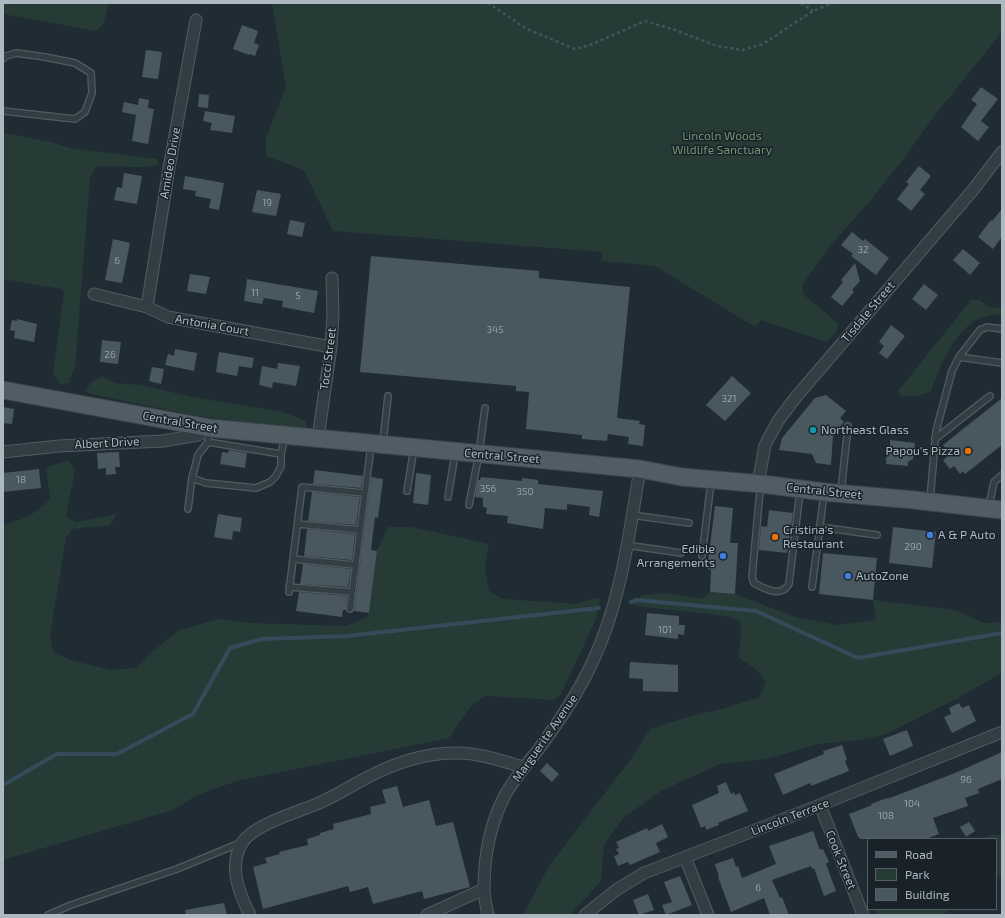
<!DOCTYPE html>
<style>
body{margin:0}
#map{position:relative;width:1005px;height:918px;overflow:hidden;background:#202c33;font-family:"Exo 2",sans-serif}
canvas{display:block}
.frame{position:absolute;inset:0;border:4px solid #adb9c1;pointer-events:none}
.legend{position:absolute;left:867px;top:838px;width:130px;height:72px;box-sizing:border-box;background:#192229;border:1px solid #545e66;margin:0;padding:5px 7px;list-style:none;font-size:12px;color:#adb9c1}
.legend li{display:flex;align-items:center;gap:8px;height:20px}
.legend b{width:20px;border:1px solid #545e66}
</style>
<div id="map">
<canvas width="1005" height="918"></canvas>
<div class="frame"></div>
<ul class="legend">
<li><b style="height:5px;background:#515d64"></b>Road</li>
<li><b style="height:11px;background:#263a36"></b>Park</li>
<li><b style="height:11px;background:#49575f"></b>Building</li>
</ul>
</div>
<script>
const c = document.querySelector('canvas').getContext('2d');
c.lineJoin = 'round';
function fill(path, color) {
  c.fillStyle = color;
  c.fill(path, 'evenodd');
}
function trace(path, color, width, dash) {
  c.strokeStyle = color;
  c.lineWidth = width;
  c.lineCap = dash ? 'butt' : 'round';
  c.setLineDash(dash || []);
  c.stroke(path);
}
function label(font, color, halo, rows, align = 'center') {
  c.font = font + ' "Exo 2",sans-serif';
  c.lineWidth = 3;
  c.setLineDash([]);
  c.textBaseline = 'middle';
  c.strokeStyle = halo;
  c.fillStyle = color;
  for (const [text, x, y, turn = 0] of rows) {
    c.save();
    c.translate(x, y);
    c.rotate((+turn || 0) * Math.PI / 180);
    c.textAlign = isNaN(turn) ? turn : align;
    if (halo) c.strokeText(text, 0, 0);
    c.fillText(text, 0, 0);
    c.restore();
  }
}
fill(new Path2D(`
 M3 3H109L104 23 96 31 3 14Z
 M272 3H1002V32L935 115 904 158 870 201 830 246 802 285 804 295 839 324 836 332 827 342 761 320 755 327 655 266 601 261 602 252 333 231 304 170 266 156V138L286 87Z
 M3 133 51 142 70 148 157 159 158 164C139 171 116 164 96 167L90 178 75 367 69 383 60 384 53 373 64 292 61 289 3 279Z
 M971 300H980L990 308 1002 307V315C961 311 942 360 931 392L916 396H901L898 391Z
 M104 377 115 383 141 385 192 397 283 412 306 421 307 427 303 430 192 415 90 394 86 391C90 382 94 379 104 377Z
 M69 460 75 471 66 516 76 522 116 514 110 525 72 529 66 538 50 636 53 651 70 660 111 670 136 668 149 654 180 630 219 619 251 623 346 626 367 617 369 613 377 551 388 527H412L489 544 485 567 489 591 503 599 578 604 595 598 600 599 597 617 561 694 554 700 485 696 471 706 449 738 237 781 197 795 173 810 3 860V525L28 517 50 500 46 467Z
 M710 592 735 594 795 617 837 625 876 620 873 600 956 610 984 623 1002 622V673L958 698 884 735 860 740 818 744 767 759 720 764 661 791 623 818 604 845 601 881 570 915H523L549 866 631 759 650 729 691 716 726 708 760 697 766 682 757 670 738 657 741 637V622L727 616 637 606 631 602 643 595 665 593 702 599Z
 M990 835H1002V877H996V839H983Z
 M874 909H950L943 915H877Z`), '#263a36');
trace(new Path2D(`
 M631 602 636 600 756 611 858 658 1002 633
 M3 785 57 754H117L193 714 230 648 262 639 347 636 599 608`), '#354b5a', 4);
fill(new Path2D(`
 M242 25 258 31 254 43 259 45 255 56 249 54V55L233 49Z
 M146 50 162 52 158 79 142 77Z
 M981 87 998 99 981 121 989 127 978 141 961 127 977 104 971 100Z
 M199 94 209 95 208 108 198 107Z
 M139 98 149 100 148 108 154 109 148 144 132 141 136 115 122 112 124 102 138 105Z
 M205 111 235 116 232 133 210 130 212 123 203 121Z
 M919 166 931 176 920 190 925 194 911 211 897 199 909 184 906 182Z
 M124 173 142 176 137 204 114 200 117 187 122 188Z
 M185 176 224 183 219 210 209 208 211 199 195 196 196 191 183 189Z
 M257 190 281 194 276 216 252 212Z
 M1002 209V237L993 249 978 237 991 220 992 221Z
 M290 220 305 223 302 237 287 234Z
 M852 232 863 241 865 239 889 258 876 275 851 256 853 254 841 245Z
 M113 239 130 243 122 283 105 280Z
 M963 249 980 263 970 275 953 260Z
 M371 256 539 271V278L630 287 617 418 640 421 639 424 645 425 643 446 628 444 629 437 608 434 607 441 582 439V435L526 429 529 392 516 391V386L360 372Z
 M855 263 860 281 852 290 854 292 842 306 831 297 843 282 841 280Z
 M190 274 210 277 206 294 187 291Z
 M247 279 318 291 314 313 282 307 283 301 264 298 262 304 244 301Z
 M924 284 938 295 926 310 912 299Z
 M17 319 37 324 34 342 14 338 15 331 10 330 12 320 17 321Z
 M891 325 905 336 887 359 879 353 884 346 879 342Z
 M102 340 121 342 118 364 100 362Z
 M175 349 197 353 194 371 165 365 168 354 174 356Z
 M219 352 254 358 252 368 239 366 237 376 216 372Z
 M278 363 300 366 296 386 273 382 272 388 259 385 262 366 277 369Z
 M152 367 164 369 161 384 149 381Z
 M732 376 751 393 725 421 706 405Z
 M826 395 846 411 840 418 844 422 833 436 831 465 816 463 812 454 779 450 782 438 815 398Z
 M1002 398V445L965 474 963 471 960 474 954 466 950 469 943 460 947 457 943 452 946 450 943 445Z
 M3 407 14 409 12 424 3 423Z
 M890 440 915 443 913 459 908 462V466L886 464 887 450 890 449Z
 M229 450 247 453 245 468 220 464 222 452 228 453Z
 M119 452 120 467H115L116 474 106 475V468L98 469 97 453Z
 M39 469 41 488 3 492V473Z
 M315 470 363 476 361 488 313 484Z
 M416 473 431 475 428 505 413 503Z
 M371 477 383 479 378 518 375 517 371 550 377 551 369 613 354 611Z
 M481 477 522 481V478L538 480V484L603 491 599 517 589 515 590 507 567 504V510L545 508 543 529 507 523 508 516 486 514 487 508 483 507V498L475 497 478 480H480Z
 M312 492 360 497 356 525 308 521Z
 M715 506 733 508 730 543H738L735 594 710 592 711 570 707 569Z
 M769 510 793 513 787 553 759 550 761 526 767 527Z
 M218 514 242 518 240 532 233 531 232 540 214 537Z
 M893 527 936 532 932 568 889 563Z
 M307 529 355 534 352 560 304 556Z
 M823 553 877 558 873 600 819 594Z
 M303 564 351 569 348 587 300 584Z
 M299 592 347 596 346 610H343L342 617 296 611Z
 M647 613 679 616V625H685L684 635 678 634V639L645 635Z
 M630 662 678 665V692L643 691V679L629 678Z
 M959 703 962 708 969 705 976 721 952 733 944 717 951 714 949 708Z
 M907 730 913 746 890 756 883 739Z
 M842 745 847 760 845 761 849 771 811 786 810 783 783 795 774 774 824 754 823 751Z
 M1002 752V779L978 789 979 793 965 798 968 806 933 818 939 834 926 839H860L859 837H858L849 814 872 805 871 804 887 798V799L955 773Z
 M547 763 559 774 552 782 540 771Z
 M726 782 731 794 734 792 735 795 740 793 748 811 718 823 719 825 706 830 705 826 701 828 692 805 719 793 717 786Z
 M397 786 403 807 429 800 436 826 453 822 470 887 424 899 422 891 373 904 368 887 350 892 348 886 263 909 253 867 267 863 265 858 280 854 279 852 308 845 307 839 320 835V833L334 829 333 824 371 814 370 807 386 803 382 790Z
 M969 822 975 831 966 837 960 827Z
 M662 824 668 837 656 843 660 852 630 865 628 862 618 866 614 856 619 854 616 849 619 848 616 842 647 828 648 831Z
 M813 831 820 850 823 849 829 862 826 864 836 891 824 896 814 868 812 869 811 866 772 880 780 898 782 897 789 915H770L764 898 731 912 718 877H719L715 864 733 858 736 867 738 866 742 878 776 864 769 846Z
 M680 876 692 905 666 915 662 905 672 902 664 882Z
 M648 894 654 910 639 915 633 900Z
 M224 903 227 915H186L185 910Z`), '#49575f');
const service = new Path2D(`
 M3 59 6 56 16 53 45 57 75 63 91 73 92 93 85 112 75 119 3 111
 M959 357 1002 363
 M935 439 990 396
 M208 442 281 454 285 437
 M383 442 388 396
 M192 478 206 483 256 488 270 482 276 476 281 466V454
 M761 486 759 501 752 577 754 583C765 589 781 598 789 584L800 491
 M407 491 414 448
 M841 492 848 426
 M448 497 455 454
 M930 500 936 431 952 371 959 357 980 330 987 327 1002 329
 M469 505 479 454 485 408
 M989 506 994 482 1002 475
 M188 509 192 478 198 455 208 442 209 430
 M632 515 689 523
 M298 524 360 530
 M820 527 877 535
 M626 545 681 553
 M702 556 711 482
 M293 559 355 565
 M289 587 352 592
 M812 587 824 494
 M289 592 302 487 364 493
 M350 609 371 446
 M48 915 71 905 177 869 240 843`);
const minor = new Path2D(`
 M94 294 147 307 168 317 331 347
 M147 307 169 168 196 20
 M318 438 331 347 333 314 332 278
 M3 452 59 446 163 441 198 435 210 428
 M758 484 765 445 778 421 796 397 973 190 1002 152
 M820 805 863 915
 M685 857 708 915
 M250 915C239 893 228 866 242 843 253 825 297 812 317 804 335 796 351 786 368 777 395 763 424 753 455 753 476 752 503 761 523 767
 M427 915 484 889
 M488 915C486 906 484 897 484 888 484 857 490 825 504 797 513 780 526 765 538 750 558 723 578 694 592 663 621 603 629 534 640 469
 M585 915 616 890 644 873 815 807 1002 732`);
const primary = new Path2D(`
 M3 390 210 428 640 469 682 477 762 484 824 492 914 500 1002 510`);
trace(service, '#515b62', 8);
trace(minor, '#515b62', 13);
trace(primary, '#3d464e', 19);
trace(new Path2D(`
 M488 3 527 29 575 49 590 45 645 21 675 30 717 46 743 50 763 44 813 11 833 3
 M801 3 813 11`), '#445654', 2.5, [3, 3]);
trace(service, '#333d44', 5.5);
trace(minor, '#333d44', 11);
trace(primary, '#515d64', 17);
for (const [x, y, r, color] of [
 [813,430,4,"#0f9aa8"],
 [968,451,4,"#e8710a"],
 [930,535,4,"#3f7fe0"],
 [775,537,4,"#e8710a"],
 [723,556,4,"#3f7fe0"],
 [848,576,4,"#3f7fe0"]
]) {
  const dot = new Path2D();
  dot.arc(x, y, r, 0, 2 * Math.PI);
  c.fillStyle = color;
  c.fill(dot);
  trace(dot, '#192229', 1.5);
}
label('10px', '#94a0a8', null, [
 ["19",267,203],
 ["32",863,250],
 ["6",117,261],
 ["11",255,293],
 ["5",298,296],
 ["345",495,330],
 ["26",110,355],
 ["321",729,399],
 ["18",21,480],
 ["356",488,489],
 ["350",525,492],
 ["290",913,547],
 ["101",665,630],
 ["96",966,780],
 ["104",912,804],
 ["108",886,816],
 ["6",758,888]
]);
label('12px', '#6f9570', '#192229', [
 ["Lincoln Woods",722,136],
 ["Wildlife Sanctuary",722,150]
]);
label('12px', '#adb9c1', '#192229', [
 ["Amideo Drive",170,163,-80],
 ["Tisdale Street",868,312,-50],
 ["Antonia Court",212,325,10],
 ["Tocci Street",328,359,-83],
 ["Central Street",180,422,10],
 ["Albert Drive",107,443,-3],
 ["Central Street",502,456,5],
 ["Central Street",824,491,6],
 ["Marguerite Avenue",545,738,-55],
 ["Lincoln Terrace",790,817,-21],
 ["Cook Street",841,860,68]
]);
label('12px', '#adb9c1', '#192229', [
 ["Northeast Glass",821,430],
 ["Papou's Pizza",960,451,"right"],
 ["Cristina's",783,530],
 ["Restaurant",783,544],
 ["A & P Auto",938,535],
 ["Edible",715,549,"right"],
 ["Arrangements",715,563,"right"],
 ["AutoZone",856,576]
], 'left');
</script>
